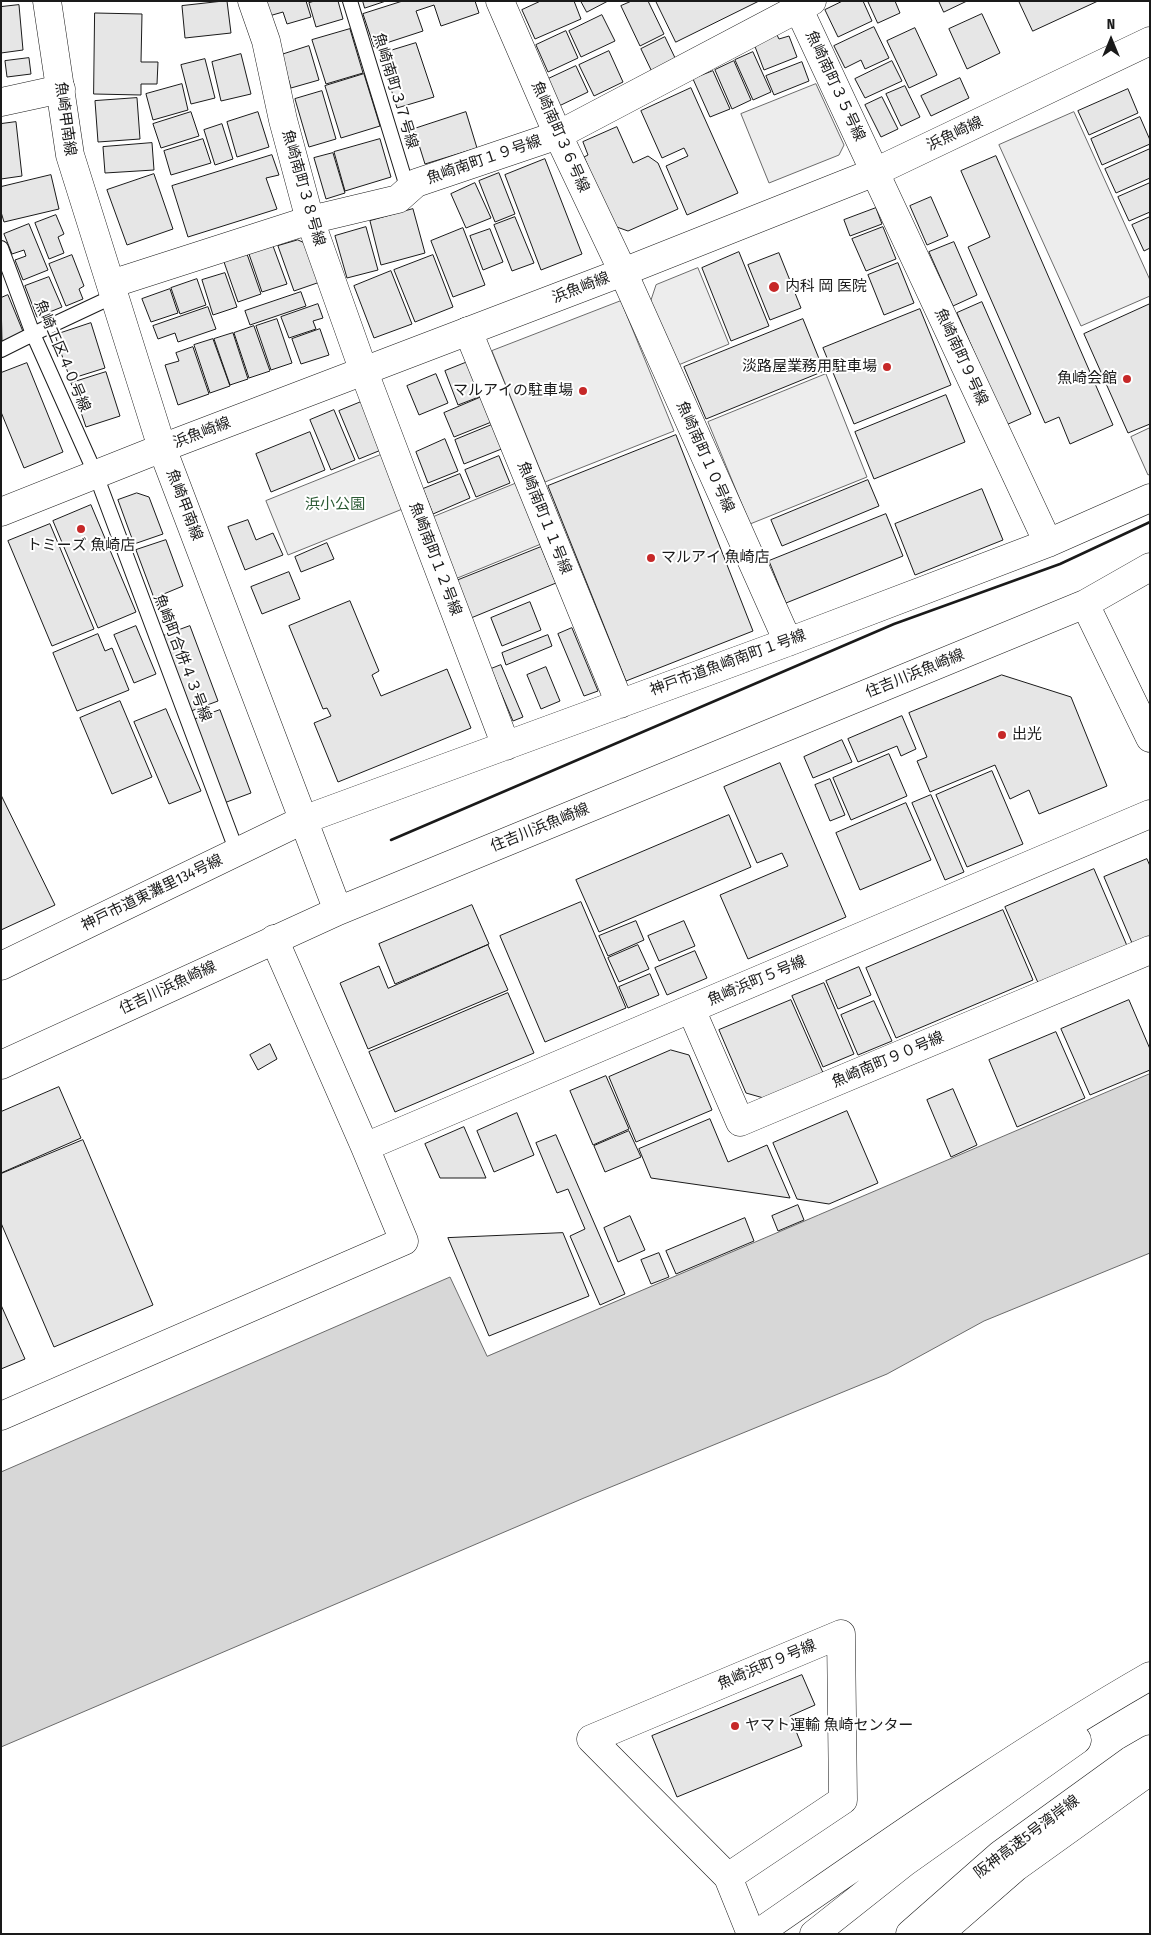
<!DOCTYPE html>
<meta charset="utf-8">
<style>
body{margin:0}
#map{position:relative;width:1151px;height:1935px;overflow:hidden;background:#fff;font-family:"Fira Sans Condensed",sans-serif}
canvas{display:block}
.frame{position:absolute;inset:0;border:2px solid #1a1a1a;pointer-events:none}
.north{position:absolute;left:1086px;top:15px;width:50px;height:50px;-webkit-text-stroke:4px #fff;paint-order:stroke;rotate:0deg;font-size:14px;font-weight:700;line-height:20px;text-align:center;color:#1a1a1a}
.north::after{content:'';display:block;margin:auto;width:18px;height:22px;background:#1a1a1a;clip-path:polygon(50% 0,100% 100%,50% 72%,0 100%)}
</style>
<div id="map">
<canvas width="1151" height="1935"></canvas>
<div class="frame"></div>
<div class="north">N</div>
</div>
<script>
const c = document.querySelector('canvas').getContext('2d');
c.lineJoin = 'round';
function fill(path, color) {
  c.fillStyle = color;
  c.fill(path, 'evenodd');
}
function trace(path, color, width, dash) {
  c.strokeStyle = color;
  c.lineWidth = width;
  c.lineCap = dash ? 'butt' : 'round';
  c.setLineDash(dash || []);
  c.stroke(path);
}
function label(font, color, halo, rows, align = 'center') {
  c.font = font + ' "Fira Sans Condensed","Noto Sans JP",sans-serif';
  c.lineWidth = 4;
  c.setLineDash([]);
  c.textBaseline = 'middle';
  c.strokeStyle = halo;
  c.fillStyle = color;
  for (const [text, x, y, turn = 0] of rows) {
    c.save();
    c.translate(x, y);
    c.rotate((+turn || 0) * Math.PI / 180);
    c.textAlign = isNaN(turn) ? turn : align;
    if (halo) c.strokeText(text, 0, 0);
    c.fillText(text, 0, 0);
    c.restore();
  }
}
const built = new Path2D(`
 M816 84 844 145 839 155 769 183 741 114Z
 M1074 112 1150 280V296L1081 326 999 145Z
 M698 268 729 344 676 366 650 303 656 285Z
 M621 301 674 431 545 482 492 351Z
 M826 374 867 477 750 524 708 422Z
 M1150 428V474L1148 475 1131 437Z
 M383 454 405 508 288 555 266 501Z
 M517 483 541 544 455 579 431 518Z`);
fill(built, '#ededed');
trace(built, '#6a6a6a', 1);
const water = new Path2D(`
 M1150 1074V1253L984 1321 887 1374 584 1498 1 1747V1472L450 1277 487 1356Z`);
fill(water, '#d7d7d7');
trace(water, '#6a6a6a', 1);
const building = new Path2D(`
 M227 1 231 33 185 38 182 6Z
 M265 1H306L311 17 287 24 283 12 269 16Z
 M315 1H338L343 19 316 27 309 3Z
 M363 1H386L365 8Z
 M403 1H475L479 13 441 26 434 5 416 11 423 31 374 47 363 14Z
 M541 1H574L581 19 535 39 522 10Z
 M581 1H608L587 12Z
 M632 1H648L664 34 640 46 621 6Z
 M656 1H759L676 42Z
 M843 1H863L872 21 838 37 825 10Z
 M868 1H895L900 13 878 23Z
 M939 1H967L944 12Z
 M1019 1H1098L1033 31Z
 M19 5 23 50 1 53V7Z
 M95 13 142 14 141 62H158L157 84H141V95L94 94Z
 M982 14 1000 53 967 69 949 29Z
 M602 15 615 41 581 57 569 31Z
 M874 27 889 58 865 69 861 60 845 68 834 46Z
 M915 28 937 75 909 88 887 41Z
 M350 29 363 73 326 84 312 40Z
 M566 31 578 58 548 72 536 45Z
 M777 35 779 39 789 36 797 57 764 70 754 44Z
 M665 37 677 62 653 74 641 49Z
 M416 43 434 97 397 108 380 54Z
 M309 46 319 80 291 88 281 55Z
 M609 51 623 82 594 96 579 65Z
 M753 52 771 92 753 100 735 60Z
 M241 54 251 94 221 101 212 62Z
 M29 58 31 74 7 77 5 61Z
 M205 59 215 98 191 104 181 65Z
 M734 61 751 100 732 109 715 70Z
 M892 61 902 81 865 98 855 79Z
 M802 62 809 81 774 95 766 76Z
 M576 66 588 92 559 106 546 80Z
 M713 71 730 109 710 117 693 79Z
 M364 74 380 126 341 138 325 86Z
 M960 78 969 98 931 116 921 96Z
 M182 84 188 110 153 120 146 94Z
 M905 86 920 117 901 126 886 94Z
 M691 88 738 193 687 215 666 166 688 156 684 148 662 158 641 111Z
 M1128 89 1138 113 1089 135 1078 111Z
 M322 91 336 139 309 147 295 99Z
 M882 97 898 129 881 137 865 105Z
 M137 98 140 139 98 142 95 101Z
 M191 112 199 136 161 148 153 124Z
 M258 112 269 147 237 157 227 122Z
 M466 112 477 148 425 164 414 129Z
 M1140 117 1150 140V144L1102 165 1091 139Z
 M16 122 22 176 1 179V124Z
 M222 124 233 159 215 165 204 130Z
 M617 127 633 163 648 156 658 163 678 209 628 231 614 226 584 157 588 155 583 142Z
 M203 139 211 163 171 175 164 151Z
 M380 139 391 177 345 191 334 152Z
 M152 143 154 170 105 173 103 147Z
 M1150 149V178L1116 193 1105 169Z
 M333 153 345 193 326 199 314 158Z
 M272 155 279 175 266 178 277 209 188 237 172 186Z
 M996 156 1113 425 1070 444 1059 417 1045 423 968 247 990 237 961 171Z
 M545 159 582 254 541 270 505 175Z
 M499 173 515 214 495 222 479 181Z
 M154 174 173 229 127 245 107 190Z
 M51 175 59 209 4 222 1 212V187Z
 M475 183 491 218 466 228 451 194Z
 M1150 183V212L1129 221 1118 197Z
 M931 197 948 236 927 245 910 206Z
 M876 208 882 224 850 236 844 220Z
 M413 209 425 253 381 265 370 221Z
 M56 215 64 234 58 237 64 253 49 259 35 223Z
 M515 217 534 263 512 271 494 225Z
 M1150 217V248L1144 251 1132 225Z
 M29 224 48 270 23 280 15 260 26 256 24 250 12 254 4 234Z
 M366 227 378 270 347 278 335 236Z
 M883 227 896 259 866 271 852 239Z
 M463 228 485 285 453 297 431 241Z
 M490 229 503 262 483 270 470 236Z
 M298 240 307 244 320 282 294 291 278 246Z
 M954 242 977 295 953 306 929 252Z
 M273 246 287 284 262 292 249 254Z
 M739 252 769 326 731 341 702 268Z
 M779 253 801 308 770 320 748 265Z
 M247 254 261 294 238 302 224 262Z
 M72 255 84 286 79 289 83 299 66 306 49 264Z
 M433 255 453 307 415 322 394 270Z
 M898 263 914 303 884 315 868 275Z
 M391 271 412 324 374 338 354 286Z
 M225 273 237 307 213 315 202 280Z
 M49 277 62 307 37 317 25 286Z
 M197 279 206 305 180 314 171 288Z
 M170 289 178 313 151 322 142 299Z
 M301 292 306 306 250 325 245 311Z
 M8 295 24 334 2 343 1 298Z
 M982 302 1031 414 1006 425 957 313Z
 M318 304 323 318 313 321 316 329 289 338 281 317Z
 M1150 304V424L1128 433 1084 334Z
 M208 307 216 329 178 342 175 333 158 339 153 326Z
 M920 309 951 385 854 424 823 348Z
 M277 319 292 363 271 370 256 326Z
 M803 319 824 371 706 419 684 367Z
 M91 323 105 368 70 379 55 335Z
 M254 326 270 371 249 378 234 333Z
 M320 329 329 355 301 364 292 339Z
 M233 333 248 379 230 385 214 339Z
 M213 339 230 386 210 393 194 345Z
 M193 347 209 394 178 405 165 365 179 361 176 353Z
 M470 361 484 395 458 405 445 371Z
 M27 363 63 452 24 468 1 412V373Z
 M106 372 120 416 86 427 71 383Z
 M436 374 448 403 419 415 407 386Z
 M946 395 965 442 874 479 855 432Z
 M484 396 494 421 454 437 444 413Z
 M361 402 381 450 359 459 339 411Z
 M334 410 355 460 331 470 310 420Z
 M494 424 504 448 464 464 455 440Z
 M310 432 325 470 271 492 256 454Z
 M676 435 753 631 626 681 548 486Z
 M445 439 458 471 428 483 416 452Z
 M499 456 510 483 476 497 465 470Z
 M460 474 470 498 433 514 423 489Z
 M868 480 879 506 782 546 771 520Z
 M982 489 1003 540 915 575 895 524Z
 M137 493 149 497 163 534 134 544 118 500Z
 M91 505 136 612 98 628 53 521Z
 M886 514 903 556 786 603 769 561Z
 M248 520 256 540 273 533 283 555 245 570 228 527Z
 M50 524 94 629 52 646 8 541Z
 M166 540 183 586 154 598 136 550Z
 M327 543 334 559 301 572 295 557Z
 M541 547 556 583 471 618 456 581Z
 M289 572 300 599 262 614 251 587Z
 M350 601 379 671 372 675 381 696 447 669 471 728 338 782 314 723 331 716 327 708 323 709 289 626Z
 M530 602 541 630 502 646 491 618Z
 M136 626 156 674 134 683 114 635Z
 M190 626 218 701 191 711 163 636Z
 M572 628 598 691 584 696 558 634Z
 M98 634 105 651 112 648 129 690 77 711 53 653Z
 M548 635 552 646 506 665 502 653Z
 M501 665 523 717 513 721 491 669Z
 M546 667 560 701 541 709 527 675Z
 M1002 675 1071 697 1107 786 1039 814 1029 790 1010 799 995 765 930 792 917 761 927 757 909 713Z
 M120 701 152 777 112 794 80 718Z
 M166 709 201 791 169 804 134 722Z
 M220 710 251 793 224 803 193 720Z
 M902 716 916 749 901 756 897 746 858 762 848 739Z
 M842 740 852 762 813 778 804 757Z
 M889 754 907 796 851 820 833 778Z
 M780 763 846 917 748 959 720 895 788 866 782 853 757 863 724 787Z
 M992 771 1023 844 967 867 936 795Z
 M830 779 845 815 830 821 815 785Z
 M1 795 55 905 1 930Z
 M931 795 964 872 945 880 912 803Z
 M906 803 931 860 860 890 836 833Z
 M729 815 751 867 599 932 576 880Z
 M1147 859 1150 866V936L1132 943 1104 877Z
 M1094 869 1128 948 1039 985 1005 907Z
 M581 902 626 1008 545 1042 500 936Z
 M472 905 489 944 395 984 379 944Z
 M1003 910 1033 980 896 1038 866 968Z
 M636 921 644 940 608 956 599 936Z
 M684 921 695 946 659 961 648 936Z
 M488 945 508 990 368 1049 340 983 379 966 388 988Z
 M638 945 649 969 619 982 608 958Z
 M695 951 707 978 667 995 655 968Z
 M859 967 871 995 838 1009 826 981Z
 M650 974 659 995 628 1008 619 987Z
 M824 983 854 1054 823 1067 792 996Z
 M508 993 534 1053 395 1112 369 1052Z
 M791 1000 824 1075 767 1099 746 1093 719 1030Z
 M1129 1000 1150 1049V1070L1090 1095 1061 1029Z
 M874 1001 892 1041 858 1055 841 1015Z
 M1056 1032 1085 1098 1017 1127 989 1060Z
 M270 1044 277 1059 258 1070 250 1055Z
 M671 1050 689 1055 712 1110 636 1142 609 1077Z
 M606 1076 629 1129 593 1145 570 1091Z
 M59 1087 81 1138 1 1173V1112Z
 M953 1089 977 1145 951 1157 927 1100Z
 M847 1111 878 1183 829 1204 797 1199 773 1143Z
 M517 1113 534 1155 494 1172 477 1131Z
 M710 1119 728 1162 767 1145 790 1198 651 1178 639 1149Z
 M464 1127 486 1178H440L425 1144Z
 M629 1131 641 1157 605 1172 594 1146Z
 M556 1135 625 1294 600 1305 570 1236 585 1229 568 1189 557 1193 536 1143Z
 M83 1140 153 1305 54 1347 1 1223V1174Z
 M798 1205 804 1220 778 1231 772 1216Z
 M630 1216 645 1250 618 1262 604 1228Z
 M745 1218 754 1241 676 1274 666 1251Z
 M563 1233 589 1296 489 1336 448 1238Z
 M659 1253 669 1277 651 1284 641 1260Z
 M1 1305 25 1359 1 1369Z
 M802 1675 815 1705 790 1716 802 1746 677 1797 652 1736Z`);
fill(building, '#e6e6e6');
trace(building, '#1a1a1a', 1);
const service = new Path2D(`
 M350 1 408 190
 M1 248 33 334 96 475 237 852
 M1 350 33 334 114 296`);
const minor = new Path2D(`
 M252 1 266 41 283 120 310 220 364 372 506 746
 M500 1 558 135 623 272 788 642
 M795 1 1048 543
 M1 102 61 89
 M111 284 310 220 398 199 416 183 558 135 812 1
 M468 331 620 704
 M1 966 303 820 788 642 1048 543 1150 498
 M691 1009 740 1122 1150 950
 M365 1147 1150 814
 M1 1416 404 1241 365 1147 274 939
 M728 1877 843 1800 841 1634 591 1739 728 1877 751 1934`);
const tertiary = new Path2D(`
 M47 1 70 155 162 448 338 911
 M1 512 162 448 623 272 875 172 1150 41
 M1085 604 1150 738
 M1 1065 338 911 1085 604 1150 567`);
const motorway = new Path2D(`
 M757 1934C886 1845 1014 1754 1150 1676
 M814 1934 905 1862 1077 1740
 M910 1934 1001 1854 1131 1760 1150 1749
 M939 1934 1016 1867 1150 1771`);
trace(service, '#1a1a1a', 16);
trace(minor, '#1a1a1a', 29);
trace(tertiary, '#1a1a1a', 29);
trace(motorway, '#1a1a1a', 29);
trace(service, '#fff', 14);
trace(minor, '#fff', 28);
trace(tertiary, '#fff', 28);
trace(motorway, '#fff', 28);
trace(new Path2D(`
 M391 840 894 624 1060 564 1150 522`), '#1a1a1a', 2.5);
for (const [x, y, r, color] of [
 [774,287,6,"#c62828"],
 [887,367,5,"#c62828"],
 [1127,379,5,"#c62828"],
 [583,391,5,"#c62828"],
 [81,529,5,"#c62828"],
 [651,558,5,"#c62828"],
 [1002,735,5,"#c62828"],
 [735,1726,5,"#c62828"]
]) {
  const dot = new Path2D();
  dot.arc(x, y, r, 0, 2 * Math.PI);
  c.fillStyle = color;
  c.fill(dot);
  trace(dot, '#fff', 2);
}
label('15px', '#1a1a1a', '#fff', [
 ["魚崎南町３５号線",835,86,65],
 ["魚崎南町３７号線",395,91,73],
 ["魚崎甲南線",65,119,82],
 ["浜魚崎線",955,134,-25],
 ["魚崎南町３６号線",560,137,66],
 ["魚崎南町１９号線",484,160,-19],
 ["魚崎南町３８号線",303,188,74],
 ["浜魚崎線",581,288,-21],
 ["魚崎工区４０号線",62,356,67],
 ["魚崎南町９号線",961,357,65],
 ["浜魚崎線",202,433,-21],
 ["魚崎南町１０号線",705,457,66],
 ["魚崎甲南線",184,505,69],
 ["魚崎南町１１号線",544,518,68],
 ["魚崎南町１２号線",435,559,69],
 ["魚崎町合併４３号線",182,658,69],
 ["神戸市道魚崎南町１号線",728,663,-20],
 ["住吉川浜魚崎線",915,674,-22],
 ["住吉川浜魚崎線",540,828,-22],
 ["神戸市道東灘里134号線",152,893,-26],
 ["魚崎浜町５号線",757,981,-23],
 ["住吉川浜魚崎線",168,988,-25],
 ["魚崎南町９０号線",888,1060,-23],
 ["魚崎浜町９号線",767,1665,-23],
 ["阪神高速5号湾岸線",1027,1837,-37]
]);
label('15px', '#1a1a1a', '#fff', [
 ["内科 岡 医院",785,287],
 ["淡路屋業務用駐車場",877,367,"right"],
 ["魚崎会館",1117,379,"right"],
 ["マルアイの駐車場",573,391,"right"],
 ["トミーズ 魚崎店",81,546,"center"],
 ["マルアイ 魚崎店",661,558],
 ["出光",1012,735],
 ["ヤマト運輸 魚崎センター",745,1726]
], 'left');
label('15px', '#2b5a34', '#fff', [
 ["浜小公園",335,505]
]);
</script>
